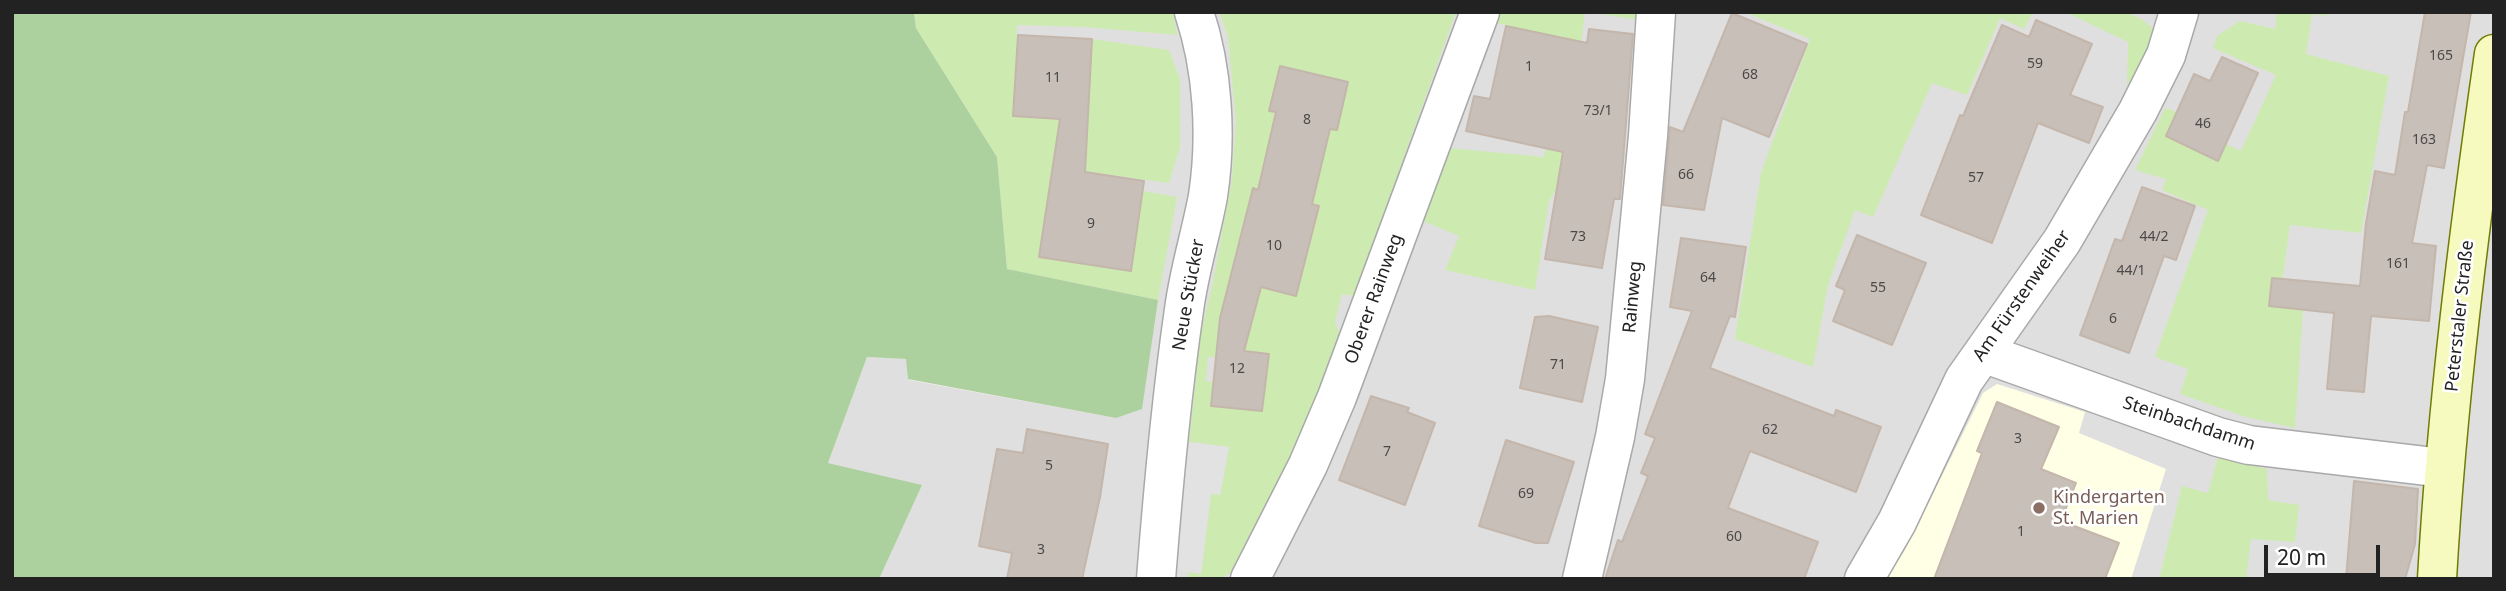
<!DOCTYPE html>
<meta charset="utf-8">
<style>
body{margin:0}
#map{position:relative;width:2506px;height:591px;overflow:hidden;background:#f2efe9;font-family:"Noto Sans",sans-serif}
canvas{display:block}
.frame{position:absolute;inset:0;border:14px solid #222;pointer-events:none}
.scale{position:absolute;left:2264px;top:545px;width:116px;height:32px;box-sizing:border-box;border:4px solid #222;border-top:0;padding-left:9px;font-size:21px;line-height:24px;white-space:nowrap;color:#222;-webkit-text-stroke:5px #fff;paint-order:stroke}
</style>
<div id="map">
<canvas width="2506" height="591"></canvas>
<div class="frame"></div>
<div class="scale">20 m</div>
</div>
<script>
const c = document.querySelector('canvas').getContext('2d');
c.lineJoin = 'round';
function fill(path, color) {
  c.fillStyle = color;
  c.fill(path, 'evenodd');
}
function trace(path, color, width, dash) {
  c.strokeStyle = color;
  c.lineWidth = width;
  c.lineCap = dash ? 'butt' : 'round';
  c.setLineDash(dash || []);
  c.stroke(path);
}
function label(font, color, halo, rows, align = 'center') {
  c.font = font + ' "Noto Sans",sans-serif';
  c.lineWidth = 5;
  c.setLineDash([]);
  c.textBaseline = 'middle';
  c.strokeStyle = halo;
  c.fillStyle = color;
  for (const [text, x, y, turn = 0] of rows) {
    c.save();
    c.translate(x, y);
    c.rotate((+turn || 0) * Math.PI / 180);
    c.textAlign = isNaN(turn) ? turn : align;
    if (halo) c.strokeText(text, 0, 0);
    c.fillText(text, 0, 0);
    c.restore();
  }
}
fill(new Path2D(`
 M914 12H2494V579H879L921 485 828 463 867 357 907 359 909 380 1116 418 1007 269 997 157Z`), '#e0dfdf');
fill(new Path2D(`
 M1997 384 2085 412 2079 433 2166 469 2131 579H1886L1905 550 1983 393Z`), '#ffffe5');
fill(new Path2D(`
 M914 12H1173L1177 35 1085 27 1017 25 1014 116 1088 121 1092 39 1169 50 1180 79V147L1169 183 1053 167 1039 257 1130 271 1143 191 1177 197 1158 300 1007 269 997 157 916 28Z
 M1219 12H1456L1354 296 1342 294 1335 322 1340 334 1299 448 1231 573 1218 579H1187L1189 572 1201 573 1211 493 1220 495 1229 447 1189 442 1200 336 1212 287 1232 179 1236 122 1228 37ZM1281 66 1348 82 1337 130 1330 129 1323 160 1268 147 1276 112 1270 110ZM1253 189 1319 205 1296 295 1261 287ZM1218 349 1269 354 1262 411 1211 406 1213 382 1206 381 1208 357H1217Z
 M1500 12H1585L1565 176 1549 201 1535 290 1445 270 1459 236 1423 221 1449 148 1544 157 1567 39 1496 23Z
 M1588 12H1638V20Z
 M1744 12H2033L2024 29 2000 18 1967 95 1932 83 1873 217 1855 210 1828 285 1813 367 1735 339 1761 173 1810 39Z
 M2065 12C2099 12 2132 3 2156 32L2127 87 2128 42Z
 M2277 12H2328L2327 16 2312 14 2306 54 2389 76 2361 233 2290 225 2281 291 2304 295 2295 428 2246 417 2180 394 2188 369 2155 357 2208 210 2162 190 2166 179 2135 170 2165 108 2177 112 2167 137 2218 160 2226 144 2241 151 2276 75 2213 48 2217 36 2240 21 2275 29Z
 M2218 457 2267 469 2268 500 2299 505 2295 542 2251 539 2246 579H2159L2182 486 2208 493Z`), '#cdebb0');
fill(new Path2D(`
 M12 12H914L916 28 997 157 1007 269 1158 300 1142 409 1116 418 908 379 906 359 867 357 828 463 922 485 879 579H12Z`), '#add19e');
fill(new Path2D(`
 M1189 442 1229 447 1220 495 1211 494 1201 574 1174 569Z`), '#e2e2e2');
const building = new Path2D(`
 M2425 12H2471L2444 168 2427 165 2412 243 2436 246 2429 321 2371 316 2364 392 2327 389 2334 313 2269 306 2272 278 2360 286 2366 223 2375 171 2395 175 2405 112H2408Z
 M1732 13 1807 44 1769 137 1722 118 1704 210 1663 205 1670 127 1683 132Z
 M2036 20 2092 44 2070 95 2103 107 2089 143 2038 123 1992 243 1921 215 1960 115 1963 116 2002 25 2029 37Z
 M1506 26 1587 43 1589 29 1633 34 1620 199H1614L1602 268 1545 259 1563 152 1466 131 1474 96 1490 99Z
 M1018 35 1092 39 1085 172 1144 181 1131 271 1039 257 1060 119 1013 116Z
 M2222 57 2258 73 2218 161 2166 136 2194 74 2210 81Z
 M1280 66 1348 82 1337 130 1330 129 1312 204 1319 206 1296 296 1261 287 1244 351 1269 354 1262 411 1211 406 1220 318 1253 188 1258 190 1276 112 1269 111Z
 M2142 187 2195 206 2176 260 2164 256 2129 353 2080 335 2115 239 2122 241Z
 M1857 235 1926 263 1892 345 1833 321 1845 290 1836 286Z
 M1681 238 1746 247 1735 317 1730 316 1710 368 1834 416 1836 410 1881 427 1856 492 1750 451 1728 508 1818 542 1804 579H1605L1618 540 1622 542 1648 476 1641 473 1655 438 1645 434 1692 311 1670 307Z
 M1549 316 1598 327 1582 402 1520 388 1535 317Z
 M1371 396 1409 408 1407 412 1435 423 1405 505 1339 480Z
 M1997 402 2059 427 2041 469 2076 483 2061 521 2119 543 2105 579H1934L1982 453 1977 451Z
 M1027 429 1108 444 1100 497 1082 579H1007L1012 553 979 546 997 449 1023 453Z
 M1506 440 1574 462 1548 543H1536L1479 526Z
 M2354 481 2418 489 2415 544 2405 579H2346Z`);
fill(building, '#c7bfb8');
trace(building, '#c4b6ab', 2);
const street = new Path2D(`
 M1983 353 2218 437 2249 445 2443 468
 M1156 579C1163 489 1171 399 1184 310 1189 271 1201 234 1208 196 1217 137 1213 69 1194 12
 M1250 579 1308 465 1337 397 1480 12
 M1582 579 1615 437 1625 379 1648 136 1656 12
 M1864 579 1897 522 1964 380 2062 241 2138 111 2166 55 2179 12`);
const secondary = new Path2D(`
 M2437 579C2447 403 2469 229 2494 54`);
trace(street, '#a9a9a9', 41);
trace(secondary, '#707d05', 41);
trace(street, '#fff', 38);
trace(secondary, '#f7fabf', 38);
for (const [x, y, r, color] of [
 [2039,508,7,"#8d6e63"]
]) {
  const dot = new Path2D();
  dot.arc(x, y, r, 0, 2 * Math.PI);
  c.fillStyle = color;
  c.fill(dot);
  trace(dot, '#fff', 2.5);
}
label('14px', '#4b4948', null, [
 ["165",2441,56],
 ["59",2035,64],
 ["1",1529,67],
 ["68",1750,75],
 ["11",1053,78],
 ["73/1",1598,111],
 ["8",1307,120],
 ["46",2203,124],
 ["163",2424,140],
 ["66",1686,175],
 ["57",1976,178],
 ["9",1091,224],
 ["73",1578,237],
 ["44/2",2154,237],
 ["10",1274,246],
 ["161",2398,264],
 ["44/1",2131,271],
 ["64",1708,278],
 ["55",1878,288],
 ["6",2113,319],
 ["71",1558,365],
 ["12",1237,369],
 ["62",1770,430],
 ["3",2018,439],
 ["7",1387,452],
 ["5",1049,466],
 ["69",1526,494],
 ["1",2021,532],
 ["60",1734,537],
 ["3",1041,550]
]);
label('18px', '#222', '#fff', [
 ["Neue Stücker",1189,295,-80],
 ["Am Fürstenweiher",2022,296,-55],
 ["Rainweg",1633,297,-85],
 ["Oberer Rainweg",1374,299,-70],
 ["Peterstaler Straße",2460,316,-84],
 ["Steinbachdamm",2189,424,18]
]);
label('18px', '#785e54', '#fff', [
 ["Kindergarten",2053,498],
 ["St. Marien",2053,519]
], 'left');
</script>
